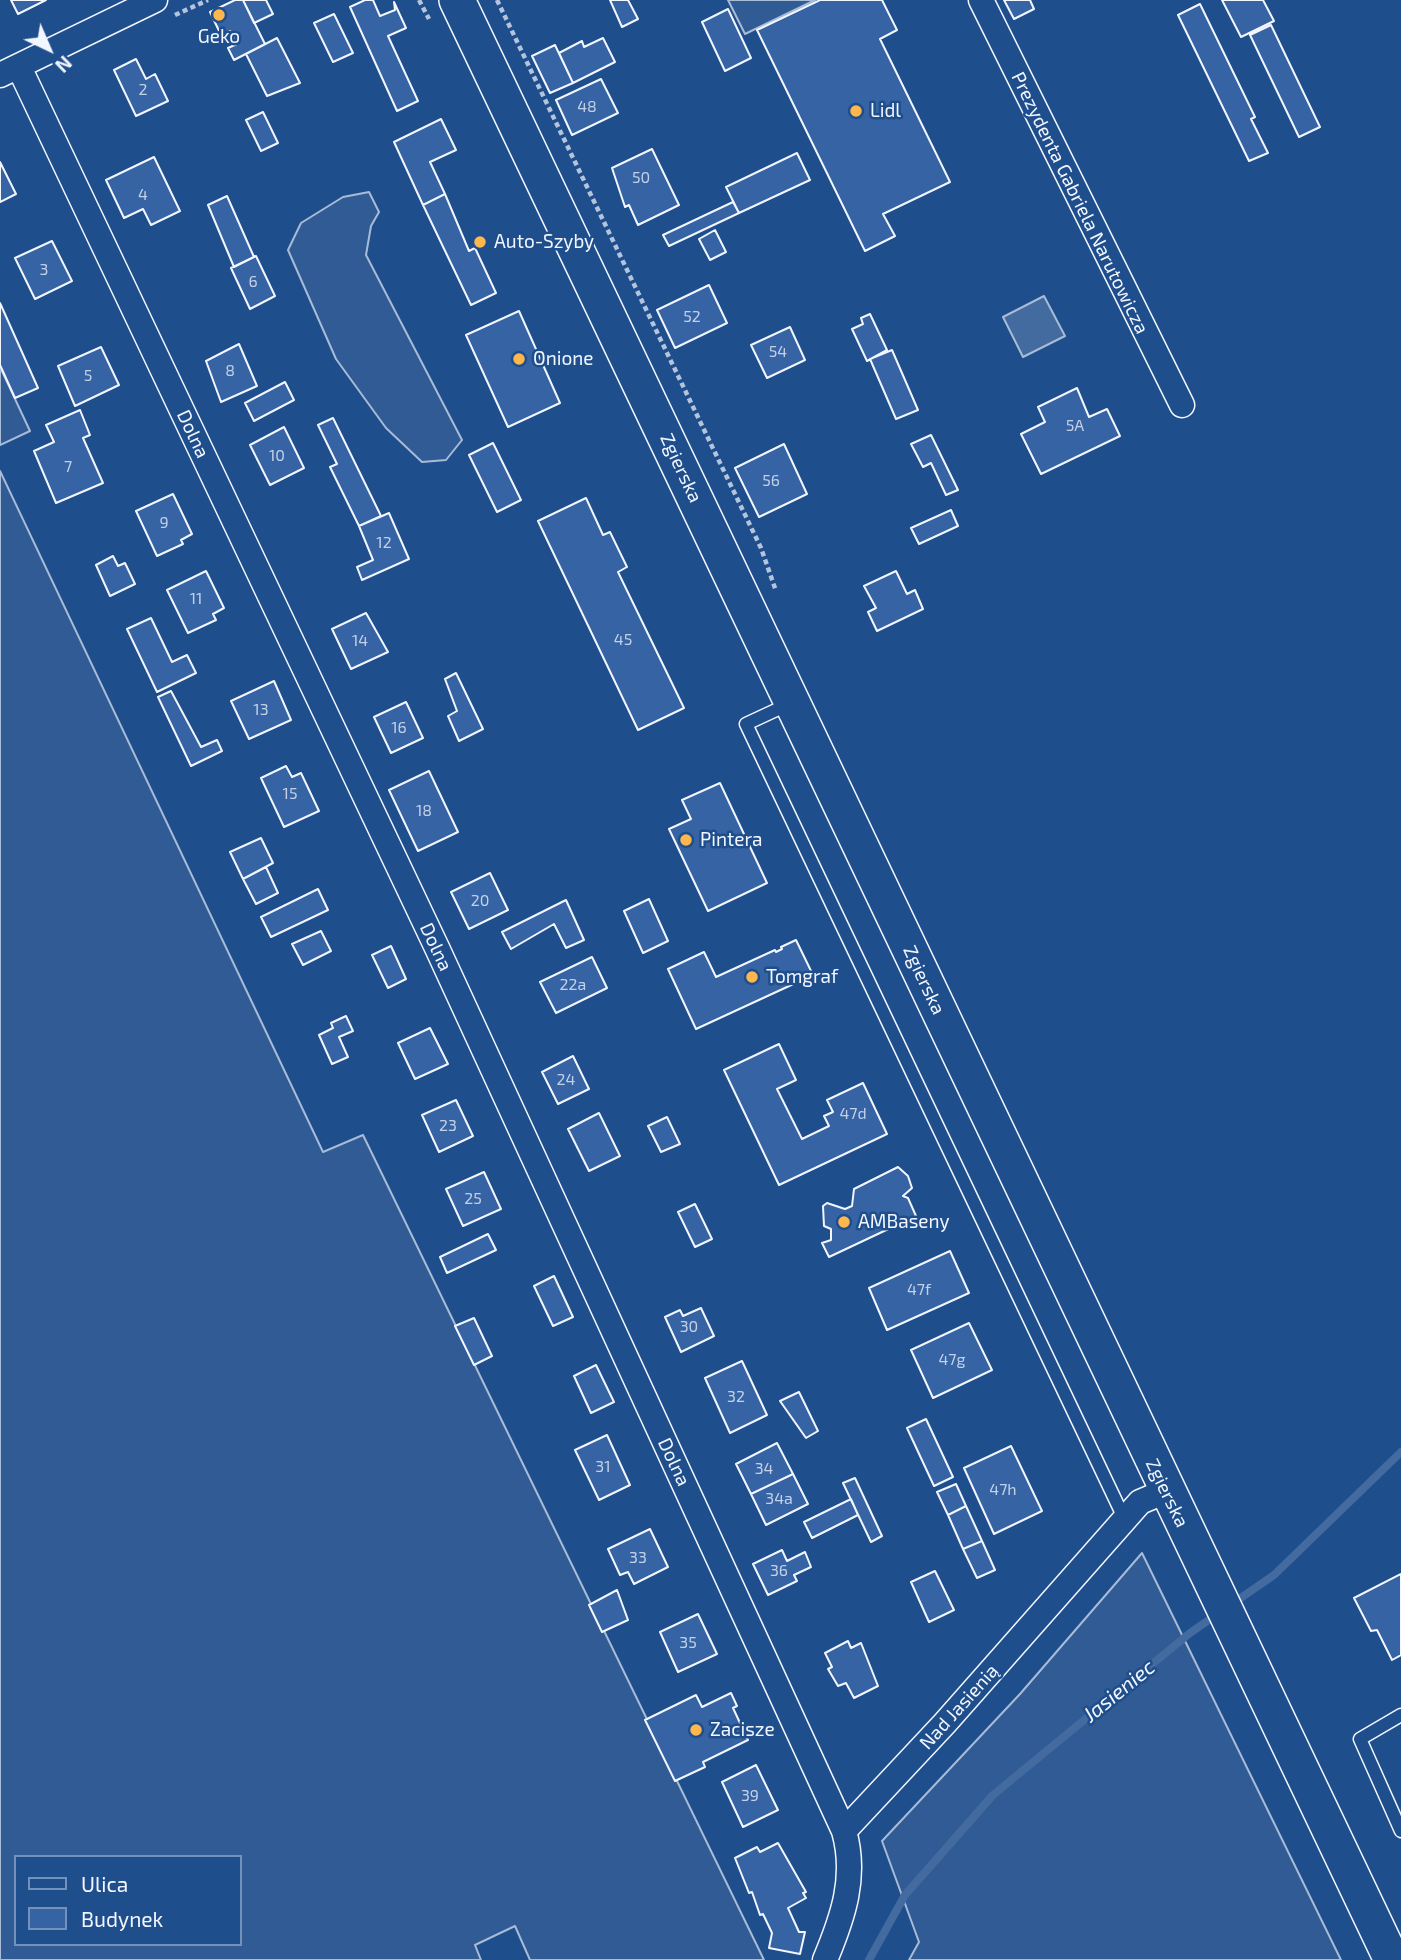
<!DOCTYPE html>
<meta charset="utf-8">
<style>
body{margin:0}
#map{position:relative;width:1401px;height:1960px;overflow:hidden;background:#1f4e8c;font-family:"Exo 2",sans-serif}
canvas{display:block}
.legend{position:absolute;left:14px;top:1855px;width:228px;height:91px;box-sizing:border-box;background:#1f4e8c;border:2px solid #7391ba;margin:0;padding:9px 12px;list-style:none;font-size:21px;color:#f2f6ff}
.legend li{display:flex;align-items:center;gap:14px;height:35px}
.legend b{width:35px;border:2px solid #7391ba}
.north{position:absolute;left:14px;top:14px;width:70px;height:70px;-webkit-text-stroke:5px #1f4e8c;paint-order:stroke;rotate:136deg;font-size:19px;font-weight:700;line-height:28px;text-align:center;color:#f2f6ff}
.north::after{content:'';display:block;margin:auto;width:24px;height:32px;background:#f2f6ff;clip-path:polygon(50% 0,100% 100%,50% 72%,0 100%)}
</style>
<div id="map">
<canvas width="1401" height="1960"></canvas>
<ul class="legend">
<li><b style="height:9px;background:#1f4e8c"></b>Ulica</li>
<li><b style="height:19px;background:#3563a3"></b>Budynek</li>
</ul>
<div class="north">N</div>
</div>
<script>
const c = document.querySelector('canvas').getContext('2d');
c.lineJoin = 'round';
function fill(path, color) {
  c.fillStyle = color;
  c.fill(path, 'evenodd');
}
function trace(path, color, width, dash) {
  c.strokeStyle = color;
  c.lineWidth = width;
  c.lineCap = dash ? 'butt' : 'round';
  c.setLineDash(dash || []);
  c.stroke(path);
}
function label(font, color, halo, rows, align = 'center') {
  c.font = font + ' "Exo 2",sans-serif';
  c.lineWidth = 5;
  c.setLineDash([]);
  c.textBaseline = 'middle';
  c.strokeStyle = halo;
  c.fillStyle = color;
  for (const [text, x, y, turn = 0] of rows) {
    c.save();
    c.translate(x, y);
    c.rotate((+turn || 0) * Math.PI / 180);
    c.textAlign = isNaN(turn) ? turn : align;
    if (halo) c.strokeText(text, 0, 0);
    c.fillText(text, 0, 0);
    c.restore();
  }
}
const built = new Path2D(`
 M728 0H815L745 34Z
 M369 192 379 212 371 226 366 255 462 440 446 460 422 462 386 428 336 359 288 250 301 223 343 197Z
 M0 367 30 431 0 445Z
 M0 471 323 1152 363 1135 764 1960H530L515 1926 475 1945 481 1960H0ZM16 1857H240V1944H16Z
 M1142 1553 1341 1960H909L919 1942 882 1841 1020 1694Z`);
fill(built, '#305b95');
trace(built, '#a8bbd7', 2);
const water = new Path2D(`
 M1044 296 1065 336 1023 357 1003 317Z`);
fill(water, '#446ba0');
trace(water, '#a8bbd7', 2);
trace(new Path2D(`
 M1232 1604 1274 1575 1401 1452
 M869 1960 905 1895 993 1795 1190 1633 1219 1613`), '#446ba0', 8);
const building = new Path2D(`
 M11 0H46L18 14Z
 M235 0H243L265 44 234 60 228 48 237 44 230 31 221 35 210 12Z
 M243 0H266L273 14 254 23Z
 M365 0H373L380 16 395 10 394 2 406 28 388 36 418 101 397 111 350 7Z
 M610 0H628L638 19 622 27Z
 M820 0H882L897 30 880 39 950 182 883 214 895 236 865 251 757 30Z
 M1004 0H1030L1034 9 1014 19Z
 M1222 0H1263L1274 21 1241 37Z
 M1200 4 1255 117 1251 119 1268 153 1249 161 1178 15Z
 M728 9 751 58 725 71 702 22Z
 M334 14 353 53 333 62 314 23Z
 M1271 25 1320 127 1299 137 1250 35Z
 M277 38 300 83 267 96 246 54Z
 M603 38 615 62 573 83 559 53 582 41 584 47Z
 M555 45 573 83 550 93 532 56Z
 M136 59 146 79 155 74 168 101 136 116 114 70Z
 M601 79 618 113 572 135 556 100Z
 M263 112 278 143 261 151 246 120Z
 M441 119 456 150 430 162 445 194 423 205 394 142Z
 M652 149 679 205 638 225 629 205 625 207 612 168Z
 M797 153 810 180 739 213 726 187Z
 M154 157 180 211 151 225 143 209 124 218 106 180Z
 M0 162 16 194 0 202Z
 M445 194 469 251 475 248 496 293 471 305 423 205Z
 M227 196 254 257 234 267 208 205Z
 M733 202 739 213 669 246 663 235Z
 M715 230 726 252 710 260 699 239Z
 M52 241 72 281 35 299 15 258Z
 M256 256 275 296 250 309 231 268Z
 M709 285 727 323 675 348 657 310Z
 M0 303 38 388 15 398 0 365Z
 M519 311 560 403 508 427 466 335Z
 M870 314 887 350 867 361 852 329 863 324 861 318Z
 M790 327 805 360 767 378 751 345Z
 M239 344 257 386 221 402 206 361Z
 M101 347 119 385 75 406 58 366Z
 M892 350 918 410 896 419 870 359Z
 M285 382 294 400 254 421 245 403Z
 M1077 388 1089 417 1107 409 1120 436 1041 474 1021 434 1045 422 1038 407Z
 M80 410 90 435 83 438 103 483 56 503 34 451 54 442 46 425Z
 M333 418 381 516 359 526 330 467 337 464 318 425Z
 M284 427 304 468 270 485 250 445Z
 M931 435 958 490 946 495 931 463 923 467 911 444Z
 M493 443 521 500 497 512 469 455Z
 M784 444 807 494 759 517 735 468Z
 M173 494 192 534 181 540 183 544 157 556 136 511Z
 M586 498 603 535 610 532 627 567 618 572 684 708 638 730 538 521Z
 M951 510 958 526 919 544 911 528Z
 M389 513 409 559 362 580 357 567 373 560 359 526Z
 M113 556 118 566 125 563 135 584 110 596 96 565Z
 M206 571 224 608 213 614 216 620 188 633 167 590Z
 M896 571 907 594 915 590 923 609 877 631 868 612 876 608 864 586Z
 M366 613 388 652 351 669 332 629Z
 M151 618 172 662 187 655 196 673 157 692 127 629Z
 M456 673 483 729 459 741 448 716 457 711 445 679Z
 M274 681 291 720 249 739 231 701Z
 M171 691 201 747 217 740 222 751 191 766 158 697Z
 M406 702 423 738 391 753 374 717Z
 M286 766 292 777 301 773 319 811 284 827 261 778Z
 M429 771 458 832 418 851 389 790Z
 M720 783 767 883 708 911 669 829 691 819 682 800Z
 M261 838 273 863 243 879 230 852Z
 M266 867 278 893 256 904 243 879Z
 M490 873 508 910 469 929 451 892Z
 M318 889 328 910 271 937 261 917Z
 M649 899 668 941 643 953 624 911Z
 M566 900 584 940 566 948 554 924 511 949 502 932Z
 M321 931 331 951 303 965 292 944Z
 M796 940 813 975 696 1029 668 969 704 952 716 977 775 950 776 952 782 949 781 947Z
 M391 946 406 979 388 988 372 955Z
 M592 957 607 988 556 1013 540 982Z
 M346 1016 353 1031 339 1037 348 1057 332 1064 319 1035 333 1028 331 1023Z
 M430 1028 448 1064 415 1079 398 1043Z
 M779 1044 796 1080 777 1089 802 1139 829 1126 824 1116 833 1112 827 1100 863 1083 887 1134 779 1185 724 1070Z
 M573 1056 589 1089 558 1104 542 1072Z
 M456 1100 473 1136 439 1152 422 1115Z
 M599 1113 620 1156 589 1171 568 1129Z
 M667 1117 680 1144 661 1152 648 1126Z
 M898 1167 908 1176 912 1188 903 1196 908 1198 916 1216 829 1257 822 1243 831 1240V1229L824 1226 823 1206 827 1203 845 1209 852 1206 854 1189Z
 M484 1172 501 1209 463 1226 446 1189Z
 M695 1204 712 1239 695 1247 678 1212Z
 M488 1234 496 1250 447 1273 440 1257Z
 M950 1251 969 1293 887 1330 869 1288Z
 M554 1276 573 1317 553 1326 534 1286Z
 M701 1308 714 1336 681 1352 665 1317 680 1310 683 1316Z
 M474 1318 492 1356 474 1365 455 1326Z
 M969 1323 992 1370 933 1398 911 1350Z
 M742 1361 767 1415 730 1433 705 1378Z
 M596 1365 614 1402 591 1413 574 1376Z
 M799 1392 818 1431 806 1438 780 1401Z
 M926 1419 953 1477 934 1486 907 1428Z
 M607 1435 630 1485 599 1500 575 1450Z
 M777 1443 793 1474 751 1494 736 1464Z
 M1011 1446 1042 1511 994 1534 964 1468Z
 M793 1474 808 1504 766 1525 751 1494Z
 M855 1478 882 1536 871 1542 843 1483Z
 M956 1484 966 1506 948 1515 937 1492Z
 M851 1499 858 1515 812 1538 804 1522Z
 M966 1506 982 1541 963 1549 948 1515Z
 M650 1529 668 1567 634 1584 628 1572 620 1575 608 1549Z
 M982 1541 995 1570 977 1578 963 1549Z
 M782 1550 787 1561 805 1552 811 1567 794 1575 797 1581 768 1595 753 1564Z
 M935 1571 954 1610 929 1622 911 1582Z
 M1401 1574V1655L1392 1660 1377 1630 1371 1631 1354 1598Z
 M617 1590 628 1620 602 1632 589 1605Z
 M698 1614 717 1654 678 1672 660 1632Z
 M848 1641 851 1648 861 1643 878 1686 854 1698 846 1683 838 1686 828 1669 832 1667 825 1653Z
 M731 1693 737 1706 733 1708 748 1740 703 1762 705 1767 675 1781 645 1720 696 1695 702 1707Z
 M756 1765 778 1810 743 1827 722 1782Z
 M778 1843 806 1892 803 1893 806 1898 788 1908 799 1932H805L800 1954 769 1948 772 1933 763 1914 760 1915 752 1892 749 1893 735 1858 757 1847 760 1852Z`);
fill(building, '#3563a3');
trace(building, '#f2f6ff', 2);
const service = new Path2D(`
 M789 704 746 724 1125 1520
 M1401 1715 1360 1739 1401 1831`);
const minor = new Path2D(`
 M981 0 1182 405
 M19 67 438 950 844 1831
 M0 75 155 0
 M825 1960C843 1917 857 1877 844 1831L945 1723 1140 1502 1166 1491`);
const secondary = new Path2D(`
 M457 0 1392 1960`);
trace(service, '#f2f6ff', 15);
trace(minor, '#f2f6ff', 27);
trace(secondary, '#f2f6ff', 38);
trace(new Path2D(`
 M419 0 429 19
 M497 0 761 548 776 591
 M175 15 208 0`), '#b3c4dc', 4.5, [5, 3.5]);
trace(service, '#1f4e8c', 12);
trace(minor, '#1f4e8c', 24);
trace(secondary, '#1f4e8c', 35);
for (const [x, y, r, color] of [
 [219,15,7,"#ffb74d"],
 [856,111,7,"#ffb74d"],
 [480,242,7,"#ffb74d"],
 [519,359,7,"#ffb74d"],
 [686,840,7,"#ffb74d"],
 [752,977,7,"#ffb74d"],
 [844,1222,7,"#ffb74d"],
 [696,1730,7,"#ffb74d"]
]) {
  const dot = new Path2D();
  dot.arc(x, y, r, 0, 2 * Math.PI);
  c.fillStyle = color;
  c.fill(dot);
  trace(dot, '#1f4e8c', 2.5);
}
label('16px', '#c3d1e8', null, [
 ["2",143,90],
 ["48",587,107],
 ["50",641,178],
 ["4",143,195],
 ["3",44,270],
 ["6",253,282],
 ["52",692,317],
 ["54",778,352],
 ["8",230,371],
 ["5",88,376],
 ["5A",1075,426],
 ["10",277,456],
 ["7",68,467],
 ["56",771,481],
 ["9",164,523],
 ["12",384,543],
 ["11",196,599],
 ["45",623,640],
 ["14",360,641],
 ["13",261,710],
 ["16",399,728],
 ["15",290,794],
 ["18",424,811],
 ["20",480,901],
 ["22a",573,985],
 ["24",566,1080],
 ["47d",853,1114],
 ["23",448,1126],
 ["25",473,1199],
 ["47f",919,1290],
 ["30",689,1327],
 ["47g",952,1360],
 ["32",736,1397],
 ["31",603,1467],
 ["34",764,1469],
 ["47h",1003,1490],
 ["34a",779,1499],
 ["33",638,1558],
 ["36",779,1571],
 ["35",688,1643],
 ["39",750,1796]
]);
label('19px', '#f2f6ff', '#1f4e8c', [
 ["Geko",219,37,"center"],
 ["Lidl",870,111],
 ["Auto-Szyby",494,242],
 ["Onione",533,359],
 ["Pintera",700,840],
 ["Tomgraf",766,977],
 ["AMBaseny",858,1222],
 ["Zacisze",710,1730]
], 'left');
label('19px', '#f2f6ff', '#1f4e8c', [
 ["Prezydenta Gabriela Narutowicza",1080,203,64],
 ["Dolna",193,434,65],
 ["Zgierska",681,468,65],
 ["Dolna",436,947,65],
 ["Zgierska",924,980,65],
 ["Dolna",674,1462,65],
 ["Zgierska",1167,1493,64],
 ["Nad Jasienią",959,1707,-48]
]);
label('italic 21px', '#f2f6ff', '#1f4e8c', [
 ["Jasieniec",1119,1691,-39]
]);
</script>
